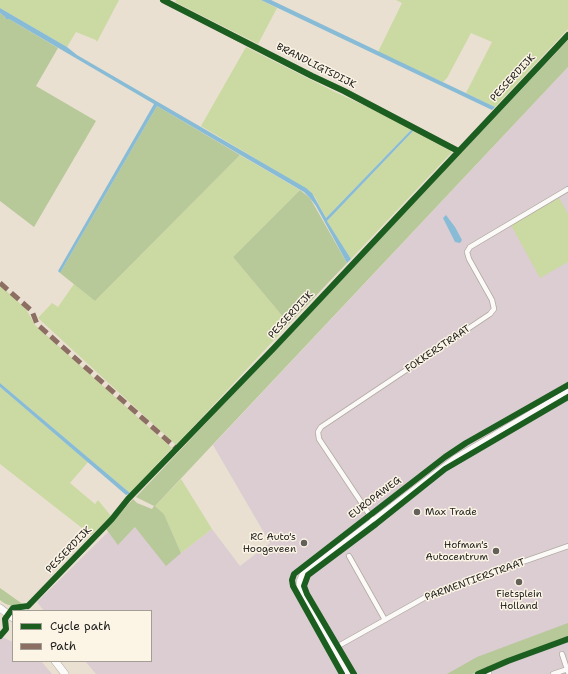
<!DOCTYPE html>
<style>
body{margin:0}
#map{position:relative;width:568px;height:674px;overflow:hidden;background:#eae0d2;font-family:"Shantell Sans",sans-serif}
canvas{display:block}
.legend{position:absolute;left:12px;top:610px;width:140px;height:52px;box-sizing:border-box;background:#fcf5e5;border:1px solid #a29e95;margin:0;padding:5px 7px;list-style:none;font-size:12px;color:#1c1c1c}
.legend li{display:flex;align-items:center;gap:8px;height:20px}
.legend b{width:20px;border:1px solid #a29e95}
</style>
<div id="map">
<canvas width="568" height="674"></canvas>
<ul class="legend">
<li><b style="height:5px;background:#1b5e20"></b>Cycle path</li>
<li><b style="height:5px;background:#8d6e63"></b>Path</li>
</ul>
</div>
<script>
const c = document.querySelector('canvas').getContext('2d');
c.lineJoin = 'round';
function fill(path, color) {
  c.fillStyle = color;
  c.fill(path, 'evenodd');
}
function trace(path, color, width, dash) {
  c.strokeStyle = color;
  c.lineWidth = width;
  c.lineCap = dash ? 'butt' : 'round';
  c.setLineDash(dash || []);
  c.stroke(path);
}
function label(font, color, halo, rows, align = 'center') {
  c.font = font + ' "Shantell Sans",sans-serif';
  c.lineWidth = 3;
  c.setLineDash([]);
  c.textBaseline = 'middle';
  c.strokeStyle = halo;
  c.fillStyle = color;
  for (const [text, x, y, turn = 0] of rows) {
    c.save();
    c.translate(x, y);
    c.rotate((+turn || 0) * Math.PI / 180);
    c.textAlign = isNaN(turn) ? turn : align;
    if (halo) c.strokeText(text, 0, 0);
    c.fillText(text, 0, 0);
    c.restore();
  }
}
fill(new Path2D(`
 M568 67V674H96L85 661H151V611H44L37 602 108 532 119 544 155 506 181 553 212 529 240 566 270 543 213 445Z
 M0 636 13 642V661H41L52 674H0Z`), '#dbcdd1');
fill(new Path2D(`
 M0 0H119L97 42 96 40 76 32 67 47 0 8Z
 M176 0H261L277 8 258 44 175 2Z
 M396 0H568V29L495 107 466 93 492 42 471 33 447 78 443 82 378 52 402 3Z
 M246 47 335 92 415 129 452 152 351 259 327 221 414 130 412 129 326 218 315 197 310 191 201 126Z
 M240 155 300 190 233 257 289 324 176 445 38 318 52 303 58 307 74 284 95 301Z
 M559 198 568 214V262L540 278 511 225Z
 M0 285 26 309 35 325 172 448 130 493 0 383Z
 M0 387 88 462 70 483 95 504 98 500 111 516 91 535 0 464Z
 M181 479 212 529 181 553 164 514 155 506Z`), '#cbd9a2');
fill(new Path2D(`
 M0 13 5 17 6 19H9L58 48 36 86 96 121 34 227 0 201Z
 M568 40V67L155 506 164 514 181 553 166 566 135 527 118 545 106 529 133 499 137 503 152 509 154 506 136 497Z
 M157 106 240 155 95 301 60 273Z
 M300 190 310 198 347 263 289 324 233 257Z
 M0 588 24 605C14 606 8 607 0 600Z
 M568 623V638L513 657 472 674H447L477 657Z`), '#b7c899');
fill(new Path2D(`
 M261 0H271L495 107 492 110Z
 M0 8 67 47 77 55 306 188 312 193 326 218 412 129 414 130 327 221 351 259 347 263 316 206 310 198 304 192 157 106 60 273 58 271 154 104 9 19H6L5 17 0 13Z
 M446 215 455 227 462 240 460 243 455 242 443 218Z
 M0 383 130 493 129 494 126 495 0 387Z`), '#88bcd6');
const street = new Path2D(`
 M163 0 312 76 344 91 458 151
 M373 520 319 439 318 432 321 427 490 314 494 309 492 300 469 259 467 252 470 247 568 189
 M349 556 385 620
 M23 611 112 519 128 499 273 349 568 35
 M333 649 431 594 568 546
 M562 654 568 672
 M489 674V669
 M553 674 568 669`);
const primary = new Path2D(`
 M0 608 13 618
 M55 661 65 674
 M347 674 300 590V582L303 575 455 459 568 392`);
trace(street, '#b0aaa1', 6);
trace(primary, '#b0aaa1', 8);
trace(street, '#fcfaf8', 4.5);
trace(primary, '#fcfaf8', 7);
trace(new Path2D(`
 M0 283 32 311 37 324 177 449`), '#8d6e63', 5, [10, 5]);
trace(new Path2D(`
 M163 0 312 76 344 91 458 151
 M0 636 6 629 5 619 13 608 28 606 112 519 128 499 273 349 568 35
 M342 674 293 586 292 580 294 574 445 457 466 443 568 385
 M354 674 307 594 304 586 308 575 376 524 445 469 568 397
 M478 674 508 661 568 639`), '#1b5e20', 6);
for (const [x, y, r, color] of [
 [417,512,4,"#64615c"],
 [304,543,4,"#64615c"],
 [496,551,4,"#64615c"],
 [519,582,4,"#64615c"]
]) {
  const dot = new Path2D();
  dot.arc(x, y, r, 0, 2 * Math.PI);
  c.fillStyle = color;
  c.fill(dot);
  trace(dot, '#fcf5e5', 1.5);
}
label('10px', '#1c1c1c', '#fcf5e5', [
 ["BRANDLIGTSDIJK",316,66,27],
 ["PESSERDIJK",513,78,-47],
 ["PESSERDIJK",291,315,-47],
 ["FOKKERSTRAAT",438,349,-34],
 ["EUROPAWEG",375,498,-37],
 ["PESSERDIJK",69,550,-46],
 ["PARMENTIERSTRAAT",475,580,-20]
]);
label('10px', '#1c1c1c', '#fcf5e5', [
 ["Max Trade",425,512,"left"],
 ["RC Auto's",296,537],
 ["Hoogeveen",296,549],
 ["Hofman's",488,545],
 ["Autocentrum",488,557],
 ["Fietsplein",519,594,"center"],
 ["Holland",519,606,"center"]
], 'right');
</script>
